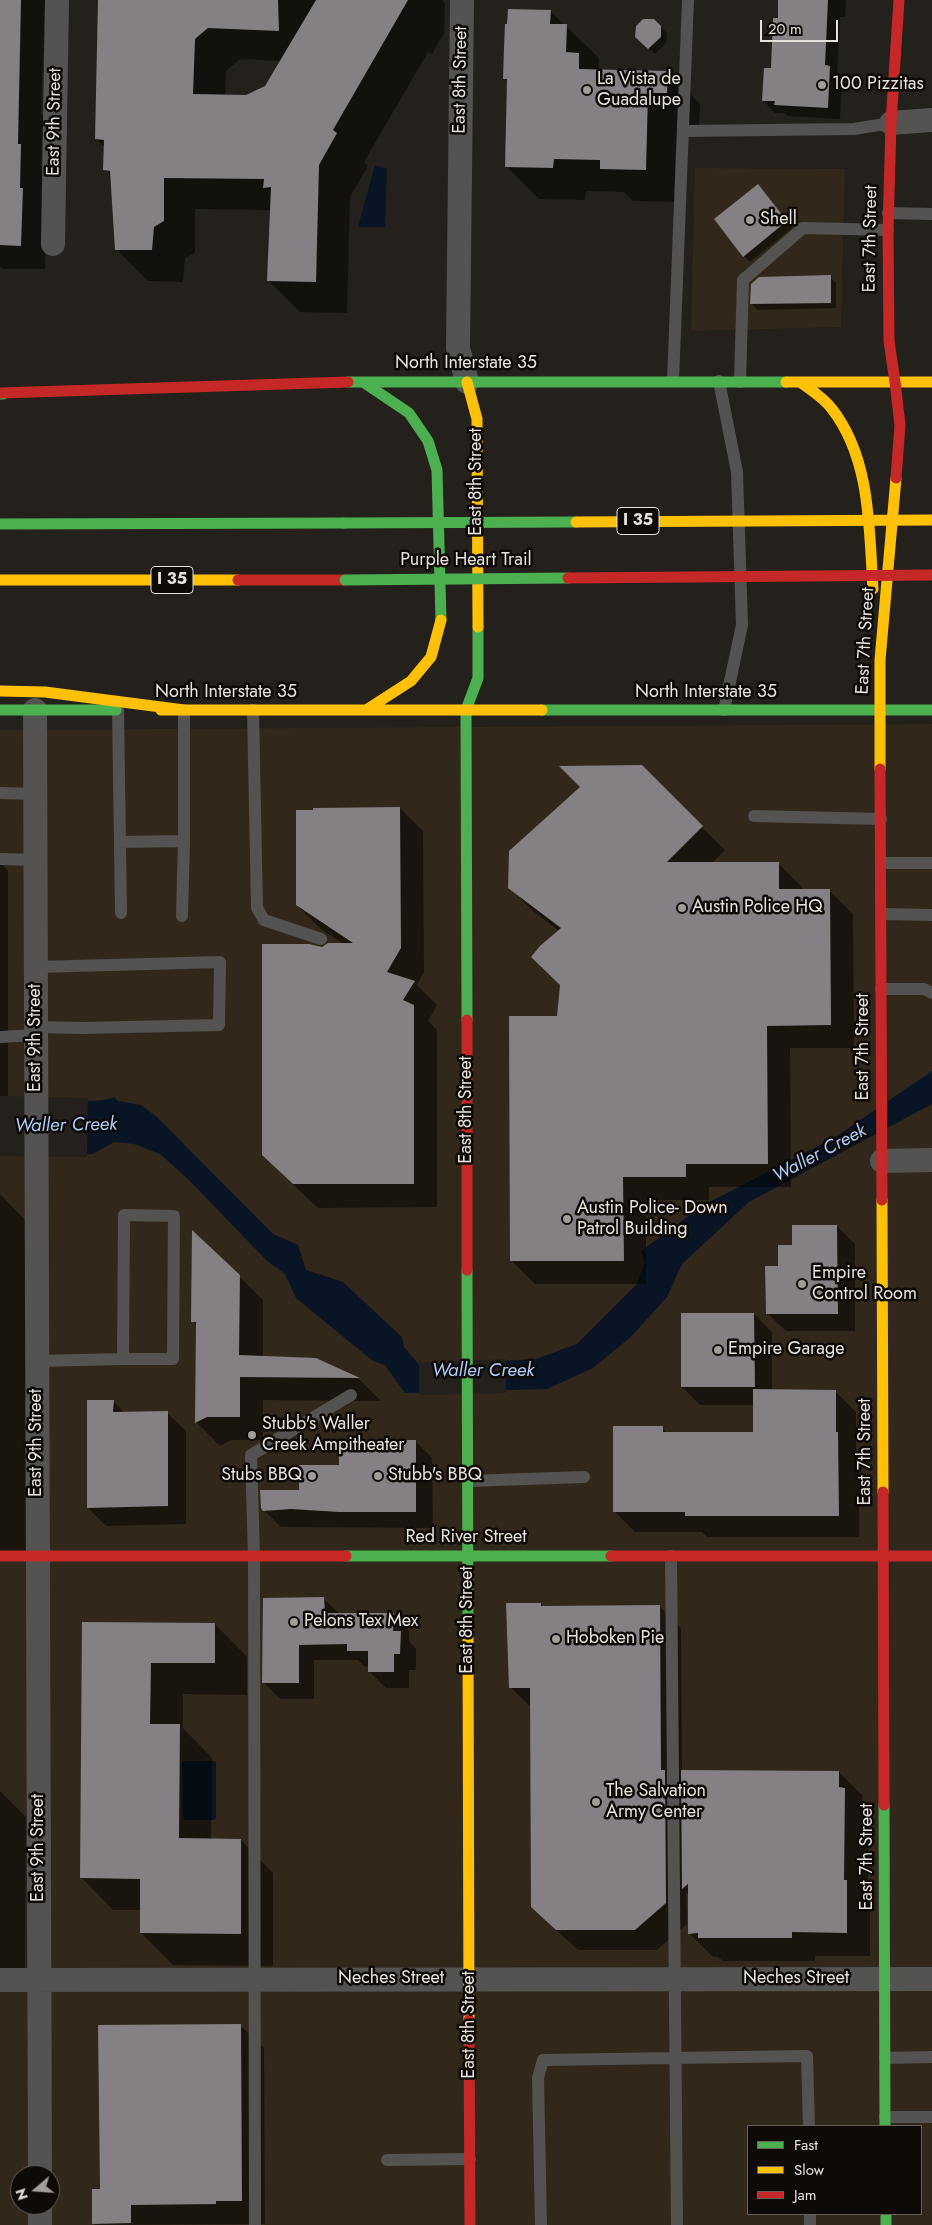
<!DOCTYPE html>
<style>
body{margin:0}
#map{position:relative;width:932px;height:2225px;overflow:hidden;background:#24201c;font-family:Jost,sans-serif}
canvas{display:block}
.legend{position:absolute;left:747px;top:2125px;width:175px;height:90px;box-sizing:border-box;background:#0d0a07;border:1px solid #64605d;margin:0;padding:6px 9px;list-style:none;font-size:15px;color:#e7e2dd}
.legend li{display:flex;align-items:center;gap:10px;height:25px}
.legend b{width:25px;border:1px solid #64605d}
.north{position:absolute;left:10px;top:2165px;width:50px;height:50px;box-sizing:border-box;background:#0d0a07;border:1px solid #64605d;border-radius:50%;rotate:252deg;font-size:14px;font-weight:700;line-height:20px;text-align:center;color:#e7e2dd}
.north::after{content:'';display:block;margin:auto;width:18px;height:22px;background:#a39e99;clip-path:polygon(50% 0,100% 100%,50% 72%,0 100%)}
.scale{position:absolute;left:760px;top:20px;width:78px;height:22px;box-sizing:border-box;border:2px solid #e7e2dd;border-top:0;padding-left:6px;font-size:15px;line-height:18px;white-space:nowrap;color:#e7e2dd;-webkit-text-stroke:4px #0d0a07;paint-order:stroke}
</style>
<div id="map">
<canvas width="932" height="2225"></canvas>
<ul class="legend">
<li><b style="height:6px;background:#4caf50"></b>Fast</li>
<li><b style="height:6px;background:#ffc107"></b>Slow</li>
<li><b style="height:6px;background:#c62828"></b>Jam</li>
</ul>
<div class="north">N</div>
<div class="scale">20 m</div>
</div>
<script>
const c = document.querySelector('canvas').getContext('2d');
c.lineJoin = 'round';
function fill(path, color) {
  c.fillStyle = color;
  c.fill(path, 'evenodd');
}
function trace(path, color, width, dash) {
  c.strokeStyle = color;
  c.lineWidth = width;
  c.lineCap = dash ? 'butt' : 'round';
  c.setLineDash(dash || []);
  c.stroke(path);
}
function label(font, color, halo, rows, align = 'center') {
  c.font = font + ' Jost,sans-serif';
  c.lineWidth = 5;
  c.setLineDash([]);
  c.textBaseline = 'middle';
  c.strokeStyle = halo;
  c.fillStyle = color;
  for (const [text, x, y, turn = 0] of rows) {
    c.save();
    c.translate(x, y);
    c.rotate((+turn || 0) * Math.PI / 180);
    c.textAlign = isNaN(turn) ? turn : align;
    if (halo) c.strokeText(text, 0, 0);
    c.fillText(text, 0, 0);
    c.restore();
  }
}
fill(new Path2D(`
 M695 168 845 169 841 327 691 331Z
 M932 724V2225H0V730ZM748 2126H921V2214H748ZM20 2175H50V2205H20Z`), '#31271b');
fill(new Path2D(`
 M375 165 387 169 385 227H358Z
 M932 1071V1104L749 1202 682 1264 667 1297 631 1337 593 1368 547 1389 405 1393 385 1365 373 1361 296 1298 285 1274 267 1261 189 1180 160 1154 134 1144 114 1142 93 1154 0 1153V1099C18 1099 104 1105 114 1097L118 1101 141 1105 157 1117 273 1234 298 1245 306 1270 343 1282 402 1337 404 1347 420 1366 536 1359 577 1344 637 1284 645 1262 641 1251 702 1206 837 1136Z
 M184 1761H214L216 1763V1818L214 1820H185L183 1818 182 1763Z`), '#091525');
fill(new Path2D(`
 M0 1096 88 1098 87 1157 0 1156Z
 M506 1359V1393L419 1395V1360L421 1363Z`), '#24201c');
fill(new Path2D(`
 M0 0H48L45 2 41 114 43 116 41 166 44 169 46 213 45 269H3L0 266Z
 M99 0H442L445 4 444 33 432 54 428 52 364 162 368 166 350 197 347 313 300 312 268 280 271 210 195 209V253L185 258 183 282 148 281 116 249 112 177 105 169V148L96 138ZM240 59 281 61 266 87 247 96H225L226 71Z
 M779 0H846L845 17H840L837 74 842 79 840 119 788 116 784 113H775L763 100 772 69 779 20Z
 M550 11 599 58 598 71 667 72 700 104 699 125H680L678 202 633 201 624 192 586 191 585 200 539 199 506 166 508 82 505 79Z
 M654 20 667 33 666 43 655 54 637 36Z
 M764 192 792 228 750 262 744 256Z
 M830 277 836 283V308L758 310 752 304Z
 M641 767 725 850 712 863 779 864 802 887V891H830L853 914 854 1048H790L791 1187H709V1200H646V1284H535L512 1261 558 1017 561 984 559 931 533 911 510 888Z
 M400 808 423 831 424 972 417 985 437 1005 428 1021 437 1030V1207L318 1208 287 1179 322 948 345 945 321 929 297 905Z
 M0 863 8 870V1096H0Z
 M0 1194 30 1225 32 1552H0Z
 M837 1226 855 1244V1331H786L767 1313 779 1267 793 1246Z
 M239 1276 263 1300V1357L316 1359 359 1379 381 1401 263 1400V1440H231L220 1446 196 1422 197 1325 193 1321Z
 M754 1314 772 1332V1390L835 1391 856 1412V1451L859 1454V1537H707L702 1532H635L614 1511 662 1428 668 1434 754 1433V1405H700L682 1387Z
 M113 1401 125 1413H167L186 1431V1524L106 1526 88 1508Z
 M416 1442 432 1458 433 1528 281 1527 262 1508 300 1492 340 1466Z
 M324 1599 340 1614 393 1615 409 1631V1641L416 1649V1670H409V1688H386L370 1672V1666L365 1667 358 1660H314V1699H280L264 1683Z
 M541 1604 544 1607H660L681 1628 682 1771 839 1772 862 1795V1807L868 1812V1902L870 1905V1956H815V1961H723L718 1957H713L689 1933V1895L686 1892 687 1924 657 1950H578L554 1928 532 1708 510 1687Z
 M84 1623 215 1624 247 1657V1695L183 1694V1728L212 1758 211 1840H241L273 1873V1966L173 1965 141 1933V1910H113L81 1877Z
 M0 1791 26 1817 25 1970H0Z
 M240 2025 264 2048 265 2224 95 2225 94 2223 101 2190Z`), '#0007');
fill(new Path2D(`
 M0 0H21L18 144H21L20 188H23L21 246 0 245Z
 M98 0H278L279 31 208 28 195 39 193 94 246 95 265 86 316 0H408L333 130 337 133 319 165 316 282 267 281 271 187 263 188 264 179 164 178V221L154 227 152 250H115L110 171 103 170 104 140 95 139Z
 M778 0H828L825 65 830 66 828 108 774 105 775 101H762L764 68H771L773 18H778Z
 M508 9 551 10 550 24H567L566 52 579 53V69L668 71 667 93H648L646 170 600 169V160L554 159 553 168 505 167 507 79H503L504 48 505 24H507Z
 M643 19H654L661 26V37L648 49 635 37 636 26Z
 M758 184 787 221 743 257 714 219Z
 M831 275V303L750 304 751 284 759 277Z
 M642 765 703 826 667 862H779V889H830L831 1025 767 1026 768 1164H686V1177H623L624 1261H510L509 1016H557L560 985 531 957 540 946 561 928 508 888 509 851 580 787 559 766Z
 M400 807 401 948 387 972 415 981 403 1000 414 1005V1184H293L262 1155V944H309L322 947 328 943H353L296 905V810H313V808Z
 M792 1225H837L838 1314H766L765 1266H778V1245H792Z
 M192 1230 240 1275 239 1355 316 1358 360 1378 240 1377V1417H207L195 1423 196 1322H191Z
 M681 1313H754L755 1387H681Z
 M753 1389 836 1390V1432H838L839 1516H685V1512H613V1426H663V1432H753Z
 M87 1400H114L113 1412 168 1411V1506L87 1508Z
 M339 1440H416V1512H339L291 1509 263 1511 261 1508 260 1490H299V1465H339Z
 M324 1597 325 1613H394L393 1631H401L400 1654H394V1672H368V1651H347V1644L299 1645V1683H262L263 1598Z
 M506 1603H541V1606L660 1605 661 1770H665L666 1903 635 1930H556L531 1907 530 1688H509Z
 M82 1622 215 1623V1663H151L150 1724H180L179 1838 241 1839V1934L140 1933V1879L80 1878Z
 M681 1770 839 1771V1787L845 1788 844 1880H847V1933L792 1932V1938H698V1933L688 1934V1884L682 1889Z
 M241 2024 242 2201H216V2204L131 2205V2223L92 2224V2189H100L98 2025Z`), '#858083');
trace(new Path2D(`
 M683 131 854 129 891 123
 M888 213 932 214
 M673 381 688 0
 M719 381 737 472 742 625 724 710
 M740 382 743 280 803 228 888 230
 M118 710 121 913
 M253 710 257 908 264 920 321 939
 M0 793 35 794
 M754 816 881 819
 M120 842 184 841V710
 M0 859 35 860
 M881 863H932
 M882 914 932 915
 M182 916 184 841
 M36 967 220 962 219 1025 83 1028 36 1027
 M881 989H924L932 993
 M0 1037 36 1035
 M37 1361 123 1359 124 1215 174 1216 173 1359H123
 M468 1481 584 1477
 M671 1556 677 2225
 M885 2058 932 2057
 M885 2117H932
 M387 2160 470 2159
 M255 2225 254 1556 251 1455 351 1395
 M541 2225 538 2078 543 2060 807 2056 809 2126
 M810 2225V2214`), '#545351', 12);
trace(new Path2D(`
 M462 0 458 348 467 382
 M891 123 932 120
 M53 244 57 0
 M35 710 40 2175
 M882 1161 932 1160
 M0 1980 932 1979
 M40 2205V2225`), '#545351', 24);
trace(new Path2D(`
 M348 382H786
 M363 382 409 413 428 441 437 470 441 620
 M0 394H3
 M0 524 344 523
 M0 710H116
 M542 710H932
 M467 1020 466 710 478 678V627
 M467 1270 468 1636
 M346 1556H611
 M884 1805 885 2126
 M886 2214V2225`), '#4caf50', 11);
trace(new Path2D(`
 M467 382 477 419 478 627
 M786 382H932
 M800 382C811 390 824 398 832 409 871 459 869 529 873 589
 M0 580H238
 M0 691 45 692 184 710
 M161 710H542
 M366 710 411 681 431 657 441 620
 M880 769V660L896 478
 M882 1200 883 1492
 M468 1636 469 2020`), '#ffc107', 11);
trace(new Path2D(`
 M895 382 900 425 896 478
 M895 382 889 341 888 230 891 123 899 0
 M0 393 348 382
 M238 580H345
 M880 769 882 1200
 M467 1020V1270
 M883 1492 884 1805
 M0 1556H346
 M611 1556H932
 M469 2020 470 2225`), '#c62828', 11);
trace(new Path2D(`
 M344 523 576 522
 M345 580 568 578`), '#4caf50', 11);
trace(new Path2D(`
 M576 522 932 520`), '#ffc107', 11);
trace(new Path2D(`
 M568 578 932 575`), '#c62828', 11);
for (const [x, y, r, color] of [
 [822,85,5,"#a39e99"],
 [587,90,5,"#a39e99"],
 [750,220,5,"#a39e99"],
 [682,908,5,"#a39e99"],
 [567,1219,5,"#a39e99"],
 [802,1284,5,"#a39e99"],
 [718,1350,5,"#a39e99"],
 [252,1435,5,"#a39e99"],
 [312,1476,5,"#a39e99"],
 [378,1476,5,"#a39e99"],
 [294,1622,5,"#a39e99"],
 [556,1639,5,"#a39e99"],
 [596,1802,5,"#a39e99"]
]) {
  const dot = new Path2D();
  dot.arc(x, y, r, 0, 2 * Math.PI);
  c.fillStyle = color;
  c.fill(dot);
  trace(dot, '#0d0a07', 2);
}
for (const [x, y, w] of [
 [638,521,42],
 [172,580,42]
]) {
  const box = new Path2D();
  box.roundRect(x - w / 2, y - 13.5, w, 27, 4);
  c.fillStyle = '#0d0a07';
  c.fill(box);
  trace(box, '#e7e2dd', 1);
}
label('bold 16px', '#e7e2dd', null, [
 ["I 35",638,521],
 ["I 35",172,580]
]);
label('18px', '#e7e2dd', '#0d0a07', [
 ["East 8th Street",461,80,-89],
 ["East 9th Street",55,122,-89],
 ["East 7th Street",871,239,-89],
 ["North Interstate 35",466,364],
 ["East 8th Street",477,482,-90],
 ["Purple Heart Trail",466,561],
 ["East 7th Street",866,641,-87],
 ["North Interstate 35",226,693],
 ["North Interstate 35",706,693],
 ["East 9th Street",36,1038,-90],
 ["East 7th Street",864,1047,-90],
 ["East 8th Street",467,1110,-90],
 ["East 9th Street",37,1443,-90],
 ["East 7th Street",866,1452,-90],
 ["Red River Street",466,1538],
 ["East 8th Street",468,1620,-90],
 ["East 9th Street",39,1848,-90],
 ["East 7th Street",868,1857,-90],
 ["Neches Street",391,1979],
 ["Neches Street",796,1979],
 ["East 8th Street",470,2025,-90]
]);
label('18px', '#e7e2dd', '#0d0a07', [
 ["La Vista de",597,80],
 ["Guadalupe",597,101],
 ["100 Pizzitas",832,85],
 ["Shell",760,220],
 ["Austin Police HQ",692,908],
 ["Austin Police- Down",577,1209],
 ["Patrol Building",577,1230],
 ["Empire",812,1274],
 ["Control Room",812,1295],
 ["Empire Garage",728,1350],
 ["Stubb's Waller",262,1425],
 ["Creek Ampitheater",262,1446],
 ["Stubs BBQ",302,1476,"right"],
 ["Stubb's BBQ",388,1476],
 ["Pelons Tex Mex",304,1622],
 ["Hoboken Pie",566,1639],
 ["The Salvation",606,1792],
 ["Army Center",606,1813]
], 'left');
label('italic 19px', '#aacbf8', '#0d0a07', [
 ["Waller Creek",66,1126,-1],
 ["Waller Creek",820,1154,-28],
 ["Waller Creek",483,1371]
]);
</script>
